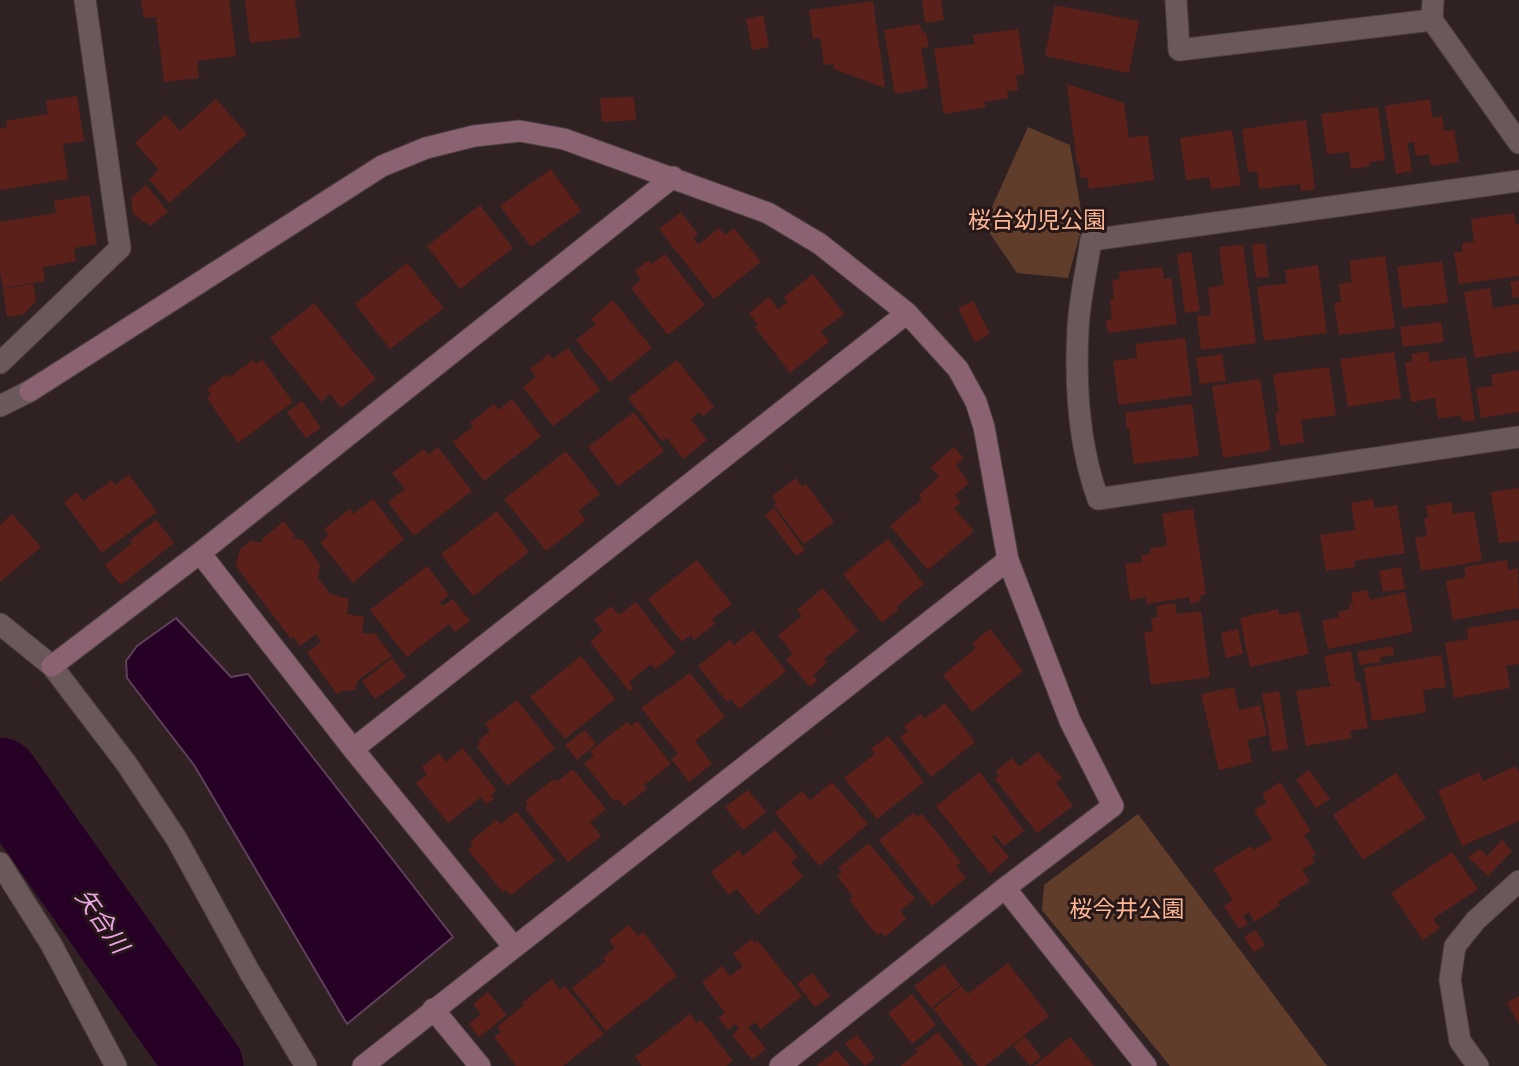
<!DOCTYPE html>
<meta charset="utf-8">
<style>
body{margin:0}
canvas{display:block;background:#302123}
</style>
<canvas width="1519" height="1066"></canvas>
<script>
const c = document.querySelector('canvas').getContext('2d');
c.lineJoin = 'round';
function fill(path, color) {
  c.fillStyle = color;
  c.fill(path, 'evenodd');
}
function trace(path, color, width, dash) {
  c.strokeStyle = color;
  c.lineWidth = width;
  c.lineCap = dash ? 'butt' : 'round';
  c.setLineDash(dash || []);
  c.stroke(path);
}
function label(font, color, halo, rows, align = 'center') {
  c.font = font + ' "Exo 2","Noto Sans JP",sans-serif';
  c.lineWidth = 6;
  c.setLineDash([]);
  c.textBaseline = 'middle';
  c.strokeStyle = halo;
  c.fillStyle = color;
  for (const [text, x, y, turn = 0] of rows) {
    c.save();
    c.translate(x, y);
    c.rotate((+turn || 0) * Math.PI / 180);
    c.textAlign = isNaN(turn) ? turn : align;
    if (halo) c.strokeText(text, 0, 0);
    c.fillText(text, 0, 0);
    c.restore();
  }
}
fill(new Path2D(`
 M1028 127 1070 145 1083 223 1068 278 1017 273 984 225Z
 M1138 814 1327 1066H1170L1042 910 1044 885Z`), '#603d2a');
const water = new Path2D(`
 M176 618 231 677 248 674 453 937 347 1024 194 765 127 678 126 661 137 646Z`);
fill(water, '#270025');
trace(water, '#5f415b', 2);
trace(new Path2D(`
 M0 776 205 1066`), '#270025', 77);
fill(new Path2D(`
 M141 0H229L236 56 197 61 199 78 164 82 156 17 144 18Z
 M245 0H295L300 37 250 43Z
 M922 0H941L944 20 925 23Z
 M873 1 885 88 834 69V64L824 65 820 38 813 39 809 10Z
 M1055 5 1139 21 1129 73 1045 56Z
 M763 15 769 47 752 50 746 19Z
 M920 24 922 33 926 32 929 47 921 48 928 88 895 94 884 30Z
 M1018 29 1025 74 1016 76 1018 90 1007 91 1008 98 984 102 986 107 944 114 934 49 975 44 973 35Z
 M1067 84 1124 103 1129 138 1148 135 1154 180 1089 189 1088 178H1081L1079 164H1077Z
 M77 96 84 141 63 144 68 179 0 190V129L7 127 6 121 48 114 46 101Z
 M634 97 636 120 602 122 600 98Z
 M216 99 247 134 169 203 149 179 159 170 135 143 166 115 180 131Z
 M1430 99 1432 118 1442 116 1444 131 1454 130 1459 162 1431 166 1429 154 1416 156 1414 142 1407 143 1412 171 1396 174 1385 106Z
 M1378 107 1385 160 1369 162 1370 166 1351 169 1349 152 1327 154 1321 114Z
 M1306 120 1315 189 1301 191 1300 184 1259 189 1257 171 1248 172 1242 129Z
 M1232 130 1241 185 1211 189 1209 177 1186 180 1180 138Z
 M551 169 581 211 531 247 500 206Z
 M146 185 168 212 150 226 133 214 131 198Z
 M89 195 97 244 74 248 76 261 43 267 45 281 3 288 0 271V222L56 213 54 201Z
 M480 205 513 248 460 289 427 246Z
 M681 212 698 234 693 238 698 245 719 228 725 235 734 228 761 262 714 299 659 229Z
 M1514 213 1516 224H1519V276L1459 284 1454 252 1463 251 1462 243 1474 242 1471 219Z
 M1265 243 1269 277 1256 278 1252 245Z
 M1243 245 1256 343 1201 350 1197 316 1211 315 1208 288 1224 285 1219 247Z
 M1191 252 1200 311 1185 313 1177 254Z
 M665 254 705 305 668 335 631 288 641 280 635 271 649 260 652 264Z
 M1385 256 1395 328 1339 335 1334 303 1341 302 1339 284 1352 282 1349 261Z
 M1442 261 1448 303 1403 308 1397 267Z
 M407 263 444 308 390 349 355 304Z
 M1318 265 1327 333 1264 341 1257 287 1287 283 1285 270Z
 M1162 267 1164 279 1171 278 1177 324 1108 333 1106 320 1112 319 1110 299H1114L1112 280 1120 279 1119 272Z
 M813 274 844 314 821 331 829 342 790 373 755 327 758 325 749 313 769 297 778 309 788 302 784 297Z
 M1519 280V297L1513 298 1510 282Z
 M33 284 36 301 24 314 7 317 3 289Z
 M1490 288 1493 308 1519 304V351L1475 358 1464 292Z
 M613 300 652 348 610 382 576 340 596 324 591 319Z
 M973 301 990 334 975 342 958 308Z
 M314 303 376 379 341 408 330 394 321 402 270 338Z
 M1441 322 1444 342 1403 347 1400 327Z
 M1185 338 1192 395 1119 405 1113 361 1137 358 1136 344Z
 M568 348 600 390 553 426 523 387 536 377 530 369 549 354 553 359Z
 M1428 351 1430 362 1466 357 1475 420 1462 422 1461 415 1438 419 1435 398 1411 402 1405 363 1412 361 1411 354Z
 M1394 352 1401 398 1348 407 1340 359Z
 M1222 354 1226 381 1200 384 1196 358Z
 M262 359 293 402 238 443 207 398 211 395 207 389 227 374 229 378 253 360 256 364Z
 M677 360 714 407 703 416 699 412 691 419 707 440 683 459 667 438 662 441 628 398Z
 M1329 367 1336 415 1301 420 1304 442 1280 446 1275 413H1279L1273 374Z
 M1519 370V412L1481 418 1476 388 1493 386 1491 375Z
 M1260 379 1271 450 1223 458 1212 386Z
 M512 399 541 436 484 481 453 442 473 427 470 423 494 404 498 410Z
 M302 401 321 428 306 438 287 412Z
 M1192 404 1199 456 1134 464 1129 429H1127L1125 413Z
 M634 412 664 451 618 486 588 447Z
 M438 447 472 491 414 536 388 502 405 489 392 473 424 449 428 455Z
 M954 447 964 458 956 465 969 483 955 495 961 503 954 508 974 531 928 570 890 526 922 499 919 495 939 477 931 467Z
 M566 451 600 494 578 511 586 520 546 551 504 499Z
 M129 475 157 512 102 553 64 502 77 492 83 501 112 480 115 485Z
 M796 478 802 487 806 484 834 522 804 544 774 505 777 503 772 496Z
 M1519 488V541L1499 543 1491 492Z
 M373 499 404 539 353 583 320 542 329 535 324 529 350 509 353 514Z
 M1373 499 1374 508 1397 505 1405 553 1354 561 1355 567 1326 571 1320 535 1355 530 1351 503Z
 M1451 502 1453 514 1474 511 1482 561 1421 571 1415 538 1427 536 1424 519 1428 518 1426 506Z
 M774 508 805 550 796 556 765 515Z
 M1193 509 1206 594 1200 596 1201 601 1190 604 1189 597 1147 604 1146 597 1130 600 1125 564 1142 562 1141 555 1151 554 1150 548 1167 546 1162 514Z
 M497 511 529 552 473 596 441 554Z
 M12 514 41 547 0 582V525Z
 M156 520 174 543 121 585 105 565 132 543 130 540Z
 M284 521 295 536 291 538 303 540 320 565 318 578 330 594 349 599 347 614 364 617 362 633 375 634 392 656 358 680 355 690 342 691 337 694 307 653 321 642 316 634 300 646 294 637 291 639 236 566 240 549 251 541 264 543 261 540Z
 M888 539 924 584 897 606 899 609 882 623 843 574Z
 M697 560 732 604 712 619 715 624 694 640 691 635 682 642 648 599Z
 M1507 560 1508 570 1518 568 1519 608 1453 620 1446 581 1466 577 1464 567Z
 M427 566 449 595 440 602 443 606 453 599 470 621 455 632 449 624 407 657 370 610Z
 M1401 567 1405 589 1383 592 1379 571Z
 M823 588 858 631 824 659 828 662 813 675 818 680 810 687 786 659 793 654 778 635 802 616 797 610Z
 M1367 590 1370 600 1405 592 1413 632 1328 649 1322 621 1339 617 1338 612 1350 609 1349 604 1353 603 1351 593Z
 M636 602 676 653 655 669 651 664 629 682 633 688 629 691 590 642 603 630 594 620 611 606 619 615Z
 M1175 603 1177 614 1201 611 1210 677 1151 685 1144 632 1153 631 1151 618 1158 617 1156 606Z
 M1278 609 1279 615 1299 611 1309 654 1250 667 1240 618Z
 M1519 620V664L1506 666 1510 688 1454 698 1445 643 1468 639 1467 628Z
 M990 629 1023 671 972 712 943 675 976 648 972 643Z
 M1238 629 1243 654 1226 658 1221 633Z
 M753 630 786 671 739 709 731 699 727 702 698 666 730 640 734 645Z
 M1393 646 1394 655 1380 657 1381 662 1360 665 1357 652Z
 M1351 651 1356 682 1360 681 1368 728 1350 731 1352 738 1306 746 1296 691 1338 685H1330L1324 656Z
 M1441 655 1446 687 1423 690 1426 712 1372 721 1364 668Z
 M581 656 615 699 565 739 530 697Z
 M392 658 406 677 375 699 362 681Z
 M690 673 725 717 695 741 712 764 689 782 671 759 678 754 641 708Z
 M1234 687 1239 710 1260 705 1267 735 1247 740 1252 762 1219 770 1201 694Z
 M1279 691 1288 749 1272 752 1262 694Z
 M517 700 555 748 507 786 477 747 480 744 478 741 490 731 485 724Z
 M945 703 975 742 931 777 900 737 908 731 904 726 921 714 924 719Z
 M637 721 671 764 644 785 647 789 624 806 618 799 614 801 584 763 594 756 590 751 627 722 631 726Z
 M585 730 596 744 577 760 565 745Z
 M888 736 924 782 877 819 844 778 875 754 871 749Z
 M463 748 496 790 491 795 494 799 486 804 481 797 448 823 416 783 427 775 422 767 439 753 446 762Z
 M1038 752 1062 778 1056 783 1073 806 1037 833 995 779 999 775 996 771 1012 758 1019 767Z
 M1516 766 1519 772V821L1462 846 1438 791 1479 772 1483 781Z
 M573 769 606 809 590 822 601 836 568 862 525 808 528 805 525 801 554 779 557 782Z
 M1309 770 1330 799 1316 808 1296 780Z
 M980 772 1024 831 1004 846 995 835 992 837 1009 857 990 874 936 806Z
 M1396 773 1426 818 1363 860 1333 815Z
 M832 782 868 824 819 866 775 813 802 791 810 800Z
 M1280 782 1311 831 1304 835 1316 854 1312 857 1315 862 1302 870 1310 881 1278 902 1280 905 1254 922 1249 912 1243 916 1248 924 1239 929 1224 906 1233 900 1213 869 1251 846 1254 850 1272 839 1254 810 1267 802 1262 794Z
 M748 790 766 812 743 830 725 807Z
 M516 811 555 860 511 895 506 890 503 892 468 850 473 846 470 842 496 820 501 824Z
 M913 813 917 817 922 814 961 862 956 866 966 878 932 906 879 840Z
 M775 830 798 857 791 862 803 877 757 915 737 889 729 895 711 872 739 850 743 856Z
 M1502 840 1512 851 1488 876 1468 857 1480 849 1487 856Z
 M869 843 915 899 900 911 906 919 885 937 881 932 877 935 849 900 853 897 837 876 842 873 838 868Z
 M1452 852 1478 889 1433 919 1440 928 1423 940 1391 893Z
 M629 925 638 936 643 932 677 976 606 1031 572 988 606 961 603 958 615 948 609 940Z
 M1255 930 1265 945 1254 952 1244 937Z
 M752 939 755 943 758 941 802 996 761 1029 755 1022 748 1027 766 1049 752 1060 732 1035 739 1029 735 1024 728 1030 718 1018 725 1013 702 982 722 966 730 976 743 966 733 954Z
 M1008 963 1049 1016 985 1066H978L933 1009 961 986 968 994Z
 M944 964 960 985 931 1008 914 986Z
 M812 973 830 996 815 1007 797 984Z
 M552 979 560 990 565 986 604 1034 563 1066H516L494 1037 501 1032 497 1027 524 1005 522 1003Z
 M488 992 507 1015 479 1037 469 1024 481 1014 473 1004Z
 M912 994 936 1025 912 1044 888 1013Z
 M1519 996V1025L1507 1002Z
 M690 1014 697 1023 701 1020 733 1061 726 1066H642L635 1057Z
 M938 1032 964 1066H900L918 1052 915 1050Z
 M857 1035 875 1058 865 1066 845 1044Z
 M1025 1036 1041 1057 1030 1066 1013 1046Z
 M1070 1037 1094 1066H1034Z
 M837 1050 850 1066H816Z`), '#5c201a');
const street = new Path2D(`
 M1176 0 1179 50 1432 20
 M1433 0 1432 20 1519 143
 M1519 181 1091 240C1087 269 1079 300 1078 330 1075 386 1079 446 1098 499L1519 437
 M0 363 120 248 85 0
 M0 406 30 391
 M0 624 52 666 126 763 176 838 249 971 306 1066
 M0 863 51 944 116 1066
 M1478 1066 1460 1041 1450 980 1455 946 1476 920 1519 881`);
const secondary = new Path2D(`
 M30 391 382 166 426 148 474 136 520 131 564 139 768 213 820 244 907 313 958 369 976 402 984 427 1008 560 1070 721 1113 806 1005 888 780 1066
 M200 553 353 749 514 947
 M52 666 200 553 673 177
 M353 749 907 313
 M1005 888 1146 1066
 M433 1009 480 1066
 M363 1066 1008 560`);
trace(street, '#4c4041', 23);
trace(secondary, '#4c4041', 23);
trace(street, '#6a585a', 21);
trace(secondary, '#8b6271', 21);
label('23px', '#fdb693', '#261719', [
 ["桜台幼児公園",1037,220],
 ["桜今井公園",1127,909]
]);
label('italic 24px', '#eea5e6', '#261719', [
 ["矢合川",102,921,55]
]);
</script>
